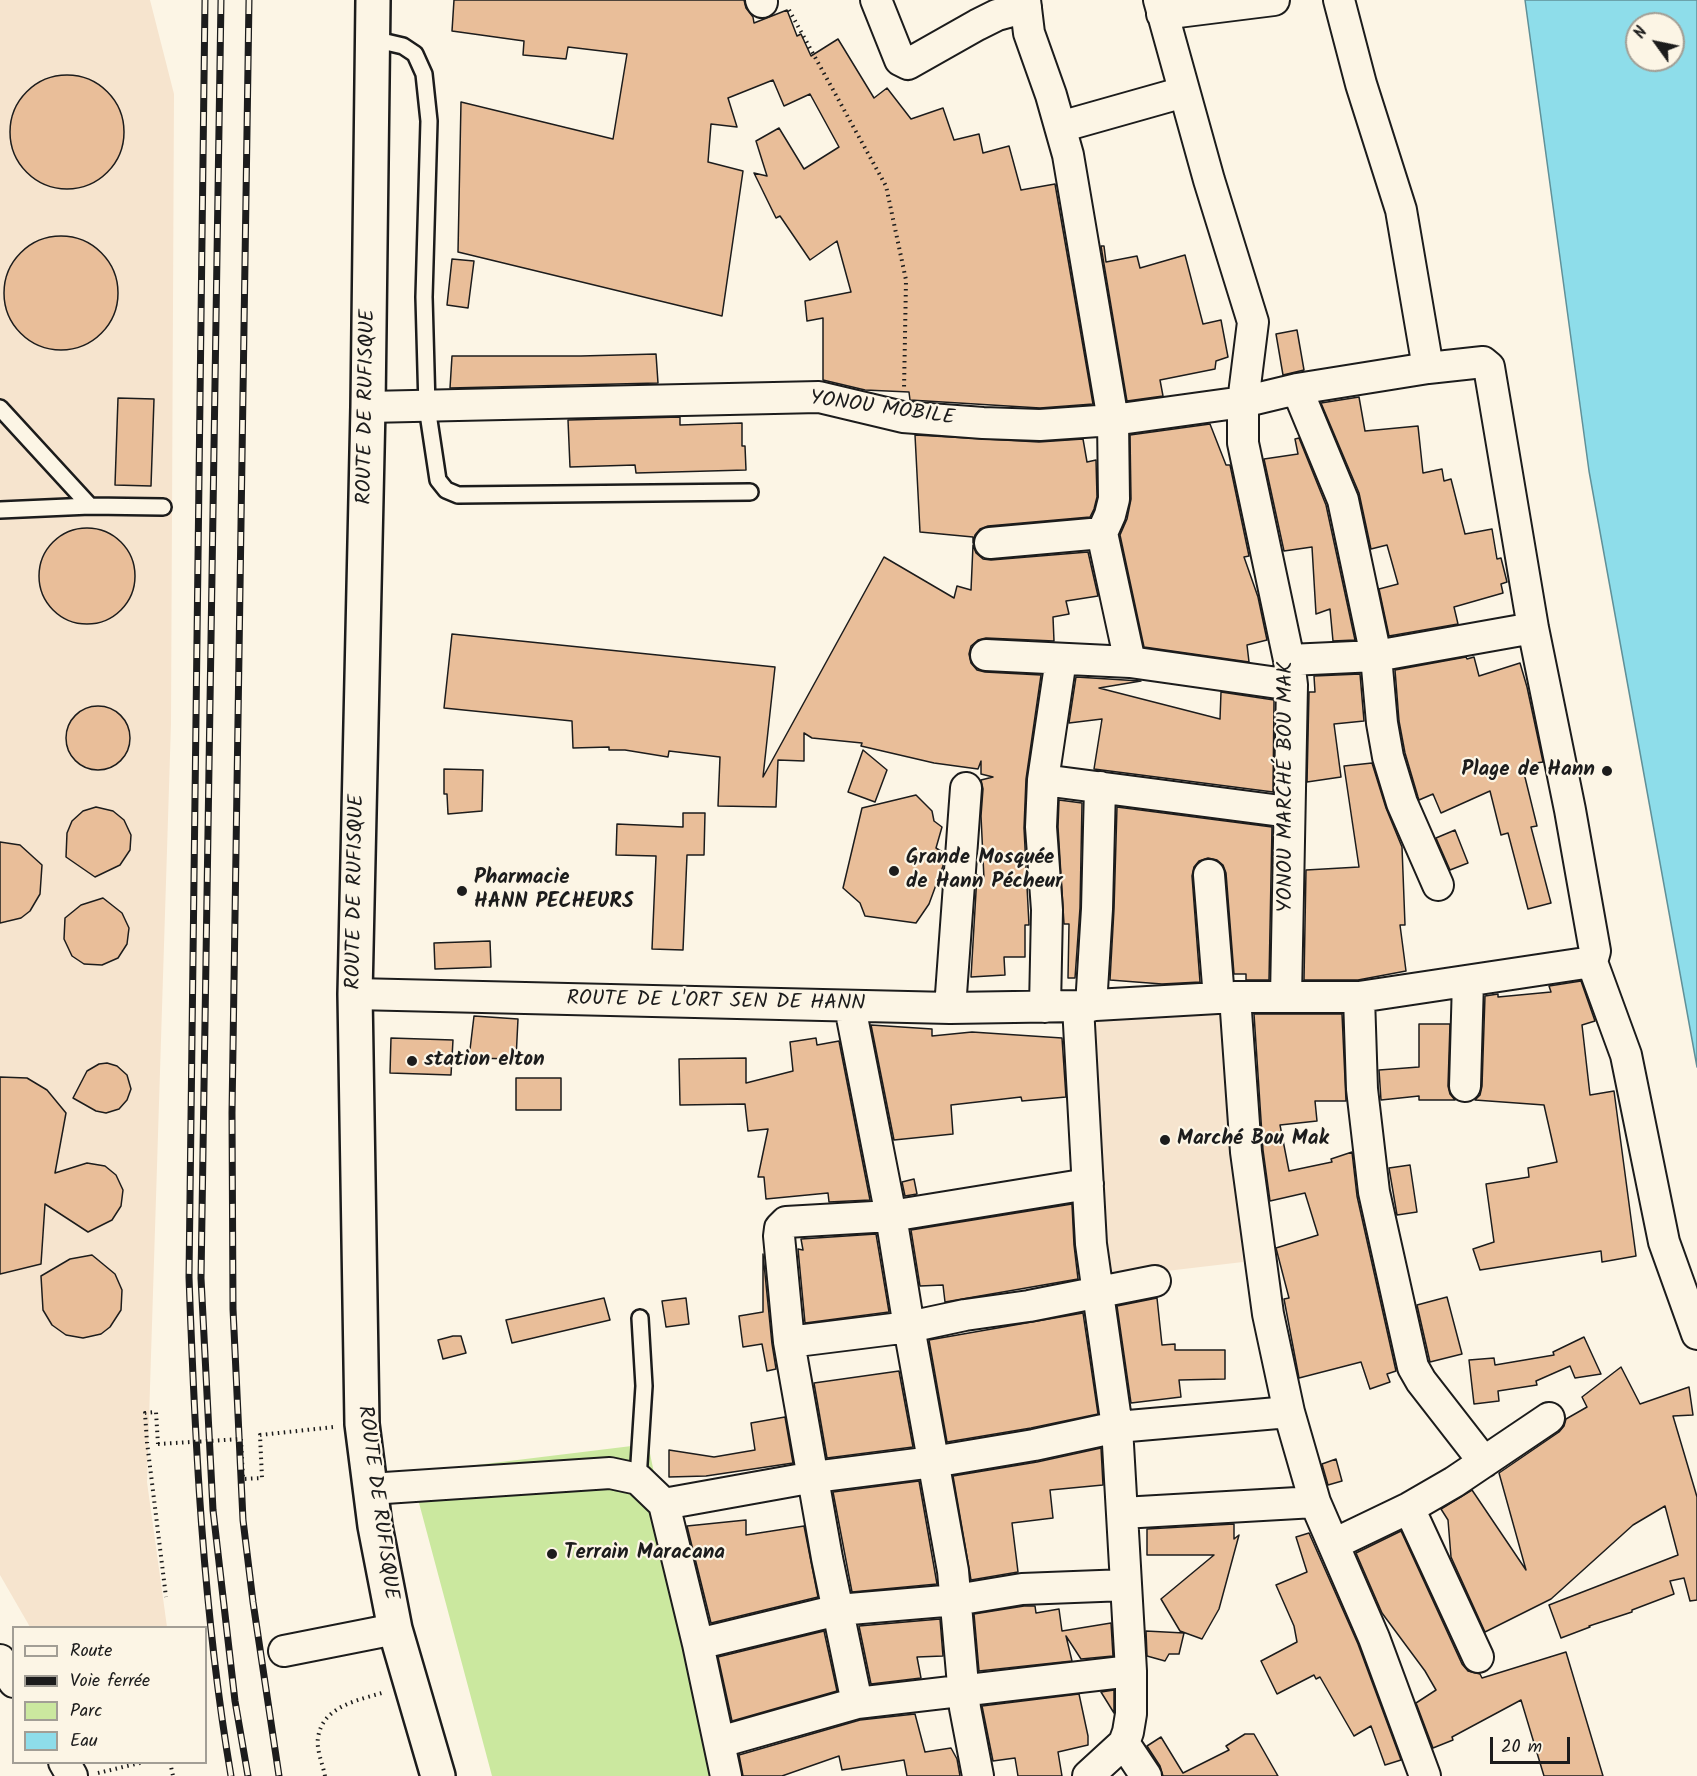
<!DOCTYPE html>
<meta charset="utf-8">
<style>
body{margin:0}
#map{position:relative;width:1697px;height:1776px;overflow:hidden;background:#fcf5e5;font-family:Kalam,sans-serif}
canvas{display:block}
.legend{position:absolute;left:12px;top:1626px;width:195px;height:138px;box-sizing:border-box;background:#fcf5e5;border:2px solid #a29e95;margin:0;padding:8px 10px;list-style:none;font-size:18px;color:#1c1c1c}
.legend li{display:flex;align-items:center;gap:12px;height:30px}
.legend b{width:30px;border:2px solid #a29e95}
.north{position:absolute;left:1625px;top:12px;width:60px;height:60px;box-sizing:border-box;background:#fcf5e5;border:2px solid #a29e95;border-radius:50%;rotate:303deg;font-size:16px;font-weight:700;line-height:24px;text-align:center;color:#1c1c1c}
.north::after{content:'';display:block;margin:auto;width:21px;height:27px;background:#1c1c1c;clip-path:polygon(50% 0,100% 100%,50% 72%,0 100%)}
.scale{position:absolute;left:1490px;top:1737px;width:80px;height:27px;box-sizing:border-box;border:3px solid #1c1c1c;border-top:0;padding-left:8px;font-size:18px;line-height:21px;white-space:nowrap;color:#1c1c1c;-webkit-text-stroke:4px #fcf5e5;paint-order:stroke}
</style>
<div id="map">
<canvas width="1697" height="1776"></canvas>
<ul class="legend">
<li><b style="height:8px;background:#fcf5e5"></b>Route</li>
<li><b style="height:8px;background:#1c1c1c"></b>Voie ferrée</li>
<li><b style="height:16px;background:#cbe89f"></b>Parc</li>
<li><b style="height:16px;background:#8eddea"></b>Eau</li>
</ul>
<div class="north">N</div>
<div class="scale">20 m</div>
</div>
<script>
const c = document.querySelector('canvas').getContext('2d');
c.lineJoin = 'round';
function fill(path, color) {
  c.fillStyle = color;
  c.fill(path, 'evenodd');
}
function trace(path, color, width, dash) {
  c.strokeStyle = color;
  c.lineWidth = width;
  c.lineCap = dash ? 'butt' : 'round';
  c.setLineDash(dash || []);
  c.stroke(path);
}
function label(font, color, halo, rows, align = 'center') {
  c.font = font + ' Kalam,sans-serif';
  c.lineWidth = 4.5;
  c.setLineDash([]);
  c.textBaseline = 'middle';
  c.strokeStyle = halo;
  c.fillStyle = color;
  for (const [text, x, y, turn = 0] of rows) {
    c.save();
    c.translate(x, y);
    c.rotate((+turn || 0) * Math.PI / 180);
    c.textAlign = isNaN(turn) ? turn : align;
    if (halo) c.strokeText(text, 0, 0);
    c.fillText(text, 0, 0);
    c.restore();
  }
}
fill(new Path2D(`
 M0 0H150L174 94 171 724 147 1482 167 1627H30L0 1575Z
 M1223 1008 1243 1262 1107 1278 1088 1019Z`), '#f6e4ce');
fill(new Path2D(`
 M648 1444 688 1636 723 1776H492L411 1473Z`), '#cbe89f');
const water = new Path2D(`
 M1525 0H1697V1067L1589 471ZM1637 24H1673V60H1637Z`);
fill(water, '#8eddea');
trace(water, '#609098', 1.5);
const building = new Path2D(`
 M454 0H744L746 8 753 17 754 23 787 10 797 36 801 34 811 56 838 39 874 98 887 88 911 119 943 108 954 140 979 134 983 153 1009 146 1021 190 1055 184 1093 404 1040 408 910 400 909 392 865 390 823 380V318L807 321 805 301 851 292 837 241 810 260 780 216 776 218 754 173 767 176 756 141 779 128 804 169 839 147 810 94 784 106 773 80 728 98 737 127 711 124 708 162 743 171 722 316 458 252 461 102 613 139 627 54 568 47 566 59 523 55 524 41 452 31Z
 M10 132a57 57 0 1 1 114 0a57 57 0 1 1-114 0Z
 M4 293a57 57 0 1 1 114 0a57 57 0 1 1-114 0Z
 M1101 246H1104L1106 262 1137 256 1140 268 1185 255 1203 324 1221 320 1228 357 1216 361 1215 369 1160 380 1163 396 1127 401Z
 M452 259 474 261 468 308 447 305Z
 M1297 330 1304 370 1283 375 1276 334Z
 M656 354 658 383 450 388 452 356H581Z
 M1359 397 1365 431 1418 426 1423 473 1442 469 1444 481 1451 479 1465 534 1492 529 1497 559 1501 558 1507 582 1501 584 1503 593 1454 607 1458 624 1389 636 1379 589 1398 584 1387 545 1371 549 1359 493 1321 403Z
 M118 398 154 399 151 486 115 485Z
 M680 417V425L742 423V446H745L746 470 636 473 635 465 570 467 568 420Z
 M1210 424 1226 465H1230L1249 556 1244 557 1258 597 1267 640 1247 645 1249 662 1144 647 1120 535 1127 519 1131 499 1130 435Z
 M915 435 1039 442 1083 439 1087 462 1096 460 1097 497 1094 509 1090 517 988 526 980 529 975 535 973 543V537L920 532Z
 M1299 438 1326 505 1355 640 1333 641 1330 609 1316 614 1312 547 1284 551 1264 459 1298 454 1295 439Z
 M39 576a48 48 0 1 1 96 0a48 48 0 1 1-96 0Z
 M973 545 976 553 983 559 991 560 1088 552 1098 596 1066 601 1069 614 1053 617 1054 641 986 638 978 640 971 646 969 654 971 663 977 670 985 672 1041 675 1026 779 1024 828 1029 925H1025V957H1004L1005 975 971 977 977 875 984 879 981 816 983 789 981 780 993 777 981 774V761L978 769 934 763 861 746 862 743 812 738 804 733V761L778 760 776 807 718 806 720 757 669 751 668 757 625 750H609V747L573 748 572 721 444 708 452 634 775 667 763 777 884 557 954 598 957 586 971 590Z
 M1466 657 1467 659 1474 657 1479 676 1520 663 1527 687 1543 762 1522 765 1537 826 1531 827 1551 903 1528 909 1508 833 1501 835 1490 791 1441 813 1433 794 1419 800 1418 797 1405 753 1399 721 1395 670Z
 M1360 674 1364 721 1334 724 1341 777 1307 782 1309 692H1315L1314 676Z
 M1076 677 1141 681 1099 688 1220 719 1221 692 1274 700 1273 792 1094 769 1102 719 1069 723Z
 M66 738a32 32 0 1 1 64 0a32 32 0 1 1-64 0Z
 M863 750 887 770 875 802 848 792Z
 M1372 763 1386 808 1402 847 1405 925H1400L1406 971 1358 980H1304L1306 870 1359 867 1344 766Z
 M444 769 483 770 482 811 448 814 447 794H444Z
 M916 795 932 811 934 821 942 827 936 848 944 853 943 866 929 904 916 923 865 916 860 903 843 888 862 808Z
 M1059 800 1082 803 1080 908 1075 978H1068L1069 924H1064L1058 827Z
 M96 807 113 811 124 820 131 835 130 850 120 865 95 877 66 857 67 833 72 821 83 811Z
 M1117 807 1272 827 1269 980H1246V974H1234L1226 873 1223 865 1217 860 1208 858 1199 861 1194 867 1192 876 1200 982 1162 984 1110 980 1114 909Z
 M683 813H705L704 855H687L683 950 652 949 656 856 616 855 617 824 683 827Z
 M1455 830 1468 863 1450 870 1436 838Z
 M0 842 20 845 42 865 40 894 30 911 21 918 0 923Z
 M103 898 122 913 129 928 127 944 118 958 102 965 84 964 72 956 64 939 65 918 81 905Z
 M490 941 491 967 435 969 434 943Z
 M1581 981 1595 1021 1582 1025 1590 1095 1614 1091 1636 1256 1602 1262 1601 1251 1480 1270 1473 1249 1494 1242 1486 1184 1529 1177 1528 1168 1557 1162 1544 1105 1475 1100 1480 1095 1482 1086 1485 996 1498 994V997L1551 992 1549 986Z
 M1254 1014H1342L1346 1101H1315L1317 1121 1280 1125 1289 1171 1332 1162 1331 1159 1352 1152 1357 1196 1396 1371 1387 1374 1390 1382 1370 1389 1361 1362 1299 1378 1284 1299 1289 1298 1276 1248 1318 1235 1305 1193 1270 1201 1263 1150Z
 M474 1016 518 1019 516 1059 469 1058Z
 M1419 1024H1450L1448 1086 1450 1094 1455 1100H1419V1096L1381 1100 1379 1070 1419 1067Z
 M871 1025 932 1029V1036L972 1032 1062 1038 1066 1097 1022 1101 1021 1097 951 1105 953 1134 894 1140Z
 M391 1038 453 1040 451 1075 390 1073Z
 M816 1038 817 1045 839 1041 870 1200 829 1202 828 1193 766 1199 764 1177H758L768 1129 748 1131 745 1104 680 1105 679 1059 746 1058V1083L793 1071 790 1042Z
 M107 1063 117 1066 127 1075 131 1089 127 1100 119 1109 106 1113 96 1111 73 1098 87 1071 99 1064Z
 M0 1077 27 1078 47 1090 66 1113 55 1173 87 1163 105 1166 116 1175 123 1190 121 1206 112 1220 88 1232 45 1204 41 1264 0 1274Z
 M516 1078H561V1110H516Z
 M1410 1165 1417 1212 1397 1215 1389 1168Z
 M914 1179 917 1194 905 1196 902 1182Z
 M1072 1204 1074 1245 1078 1279 945 1302 943 1285 920 1286 911 1230Z
 M876 1234 889 1312 805 1323 798 1249 803 1250 801 1239Z
 M763 1254 772 1344 776 1369 767 1371 762 1344 743 1347 739 1316 763 1312Z
 M92 1255 115 1274 122 1290 121 1310 110 1327 101 1334 83 1338 66 1335 52 1325 43 1310 41 1276 70 1259Z
 M1447 1297 1462 1354 1430 1362 1417 1305Z
 M604 1298 610 1320 512 1343 506 1320Z
 M686 1298 689 1324 666 1327 662 1301Z
 M1157 1298 1162 1345 1175 1344V1350H1225V1379L1179 1380 1181 1397 1131 1403 1117 1306Z
 M1083 1313 1098 1414 1031 1428 947 1442 929 1340Z
 M453 1336H461L466 1353 443 1359 438 1340Z
 M1584 1337 1601 1374 1575 1378 1570 1366 1536 1381 1537 1385 1498 1391 1499 1401 1474 1404 1469 1360 1494 1358 1495 1365 1554 1355 1553 1352Z
 M1621 1367 1640 1404 1689 1387 1693 1415 1673 1416 1697 1497V1600L1690 1601 1684 1578 1670 1581 1674 1594 1632 1610V1612L1589 1626 1590 1627 1561 1638 1549 1605 1678 1555 1665 1506 1633 1525 1551 1599 1485 1632 1451 1557 1448 1520 1441 1509 1472 1490 1526 1570 1499 1473 1559 1432 1564 1426 1566 1419 1587 1407 1582 1397Z
 M899 1371 913 1447 827 1458 814 1383Z
 M785 1417 793 1463 706 1476 669 1477V1450L714 1457 755 1450 751 1423Z
 M1101 1448 1103 1485 1050 1490 1053 1518 1012 1523 1018 1572 971 1580 953 1476 1037 1462Z
 M1336 1459 1342 1481 1328 1485 1322 1464Z
 M919 1481 937 1584 852 1592 833 1492Z
 M746 1520V1535L804 1526 818 1597 711 1623 687 1526Z
 M1234 1524V1539L1239 1535 1219 1609 1202 1639 1180 1631 1161 1599 1214 1555H1147V1529Z
 M1401 1531 1462 1664 1468 1671 1480 1674 1482 1678 1566 1652 1603 1776H1544L1521 1700 1452 1737 1453 1740 1433 1748 1416 1703 1436 1690 1425 1671 1382 1613 1356 1553Z
 M1309 1533 1358 1644 1401 1760 1385 1765 1371 1726 1354 1736 1320 1677 1316 1679 1314 1675 1277 1694 1261 1661 1297 1642 1294 1626 1276 1585 1307 1572 1296 1537Z
 M1024 1606H1035L1036 1613 1059 1609 1062 1631 1111 1623 1113 1656 1081 1659 1066 1636 1072 1661 979 1671 974 1614Z
 M940 1619 943 1656 917 1657 921 1678 871 1684 859 1626Z
 M824 1631 837 1691 732 1721 718 1657Z
 M1146 1631 1184 1633 1179 1654H1169L1165 1661 1147 1656Z
 M1114 1690V1713L1101 1692Z
 M1079 1694 1088 1736V1745L1058 1752 1062 1776H1018L1015 1758 993 1761 982 1706Z
 M915 1714 925 1752 951 1748 957 1759 960 1776H907L904 1760 842 1770 839 1756 782 1776H743L739 1755 860 1720Z
 M1245 1734H1254L1278 1776H1163L1160 1766 1147 1746 1161 1737 1183 1773 1229 1750 1226 1746Z`);
fill(building, '#e9be99');
trace(building, '#1c1c1c', 1.5);
const service = new Path2D(`
 M373 39 403 46 415 54 424 74 429 121 424 297 427 407 438 480 446 490 458 495 750 492
 M0 408 90 506
 M0 510 90 506 163 507
 M638 1479 644 1386 640 1318`);
const minor = new Path2D(`
 M761 0 762 2
 M876 0 900 60 908 64 977 25 997 15 1026 7
 M1025 0 1029 33 1051 95 1068 155 1113 420 1114 499 1110 515 1102 533 1130 662
 M1159 0 1209 180 1253 322 1243 402V443L1289 660 1292 685 1286 997
 M1339 0 1361 84 1401 210 1428 368 1483 362 1489 367 1533 628 1570 810 1595 951 1592 962 1626 1055 1664 1242 1697 1334
 M1162 14 1274 0
 M1060 127 1184 92
 M1297 389 1343 500 1376 656 1382 723 1388 757 1402 803 1438 885
 M368 407 819 397 903 417 983 423 1040 425 1113 420 1243 402 1297 389 1428 368
 M990 543 1102 533
 M986 655 1130 662 1292 685
 M1289 660 1376 656 1533 628
 M1043 780 1289 812
 M1209 875 1219 998
 M355 994 950 1008 1078 1006 1235 997H1359L1592 962
 M1235 997 1246 1152 1268 1314 1289 1412 1315 1502 1374 1638 1425 1776
 M1359 997 1362 1089 1374 1192 1413 1367 1421 1381 1484 1462
 M1078 1006 1091 1244 1117 1427 1131 1671V1714L1128 1732 1124 1743 1088 1776
 M1091 1006 1097 909 1100 787
 M850 1007 891 1216 909 1327 953 1571 965 1708 978 1776
 M1045 1007 1047 910 1041 827 1043 780 1061 659
 M950 1008 966 788
 M1465 1086 1468 981
 M789 1342 909 1327 965 1315 1029 1306 1155 1281
 M370 1489 610 1473 638 1479 664 1504 698 1644 726 1776
 M664 1504 814 1477 933 1462 1034 1445 1117 1427 1289 1412
 M1409 1508 1478 1657
 M1122 1513 1315 1502
 M1334 1544 1409 1508 1454 1482 1549 1418
 M698 1644 838 1610 956 1600 1022 1589 1126 1585
 M284 1651 395 1629
 M0 1660 14 1682
 M857 1703 827 1558 789 1342 779 1236 780 1228 786 1222 891 1216 1088 1184
 M720 1742 857 1703 1131 1671
 M1124 1743 1146 1776
 M64 1762 72 1776`);
const secondary = new Path2D(`
 M373 0 368 407 355 994 362 1424 375 1526 395 1629 438 1776`);
trace(service, '#1c1c1c', 20);
trace(minor, '#1c1c1c', 34);
trace(secondary, '#1c1c1c', 38);
trace(new Path2D(`
 M789 10 886 186 906 280 904 390
 M241 1439 243 1479 262 1478 260 1435 334 1427
 M158 1444 156 1412 145 1413 147 1442 166 1597
 M170 1762 173 1776
 M98 1773 144 1762
 M325 1776C323 1765 316 1749 318 1738 322 1706 359 1700 385 1692`), '#1c1c1c', 4, [1.5, 4.5]);
trace(service, '#fcf5e5', 15);
trace(minor, '#fcf5e5', 30);
trace(secondary, '#fcf5e5', 33);
const rail = new Path2D(`
 M205 0 189 1277C195 1443 203 1611 231 1776
 M221 0 201 1278 213 1510 235 1701 248 1776
 M249 0 232 1112 233 1309 243 1520 253 1602 279 1776`);
trace(rail, '#1c1c1c', 7);
trace(rail, '#fcf5e5', 4.5, [14]);
trace(new Path2D(`
 M158 1444 241 1439`), '#1c1c1c', 4, [1.5, 4.5]);
for (const [x, y, r, color] of [
 [1607,771,6,"#1c1c1c"],
 [894,871,6,"#1c1c1c"],
 [462,891,6,"#1c1c1c"],
 [412,1061,6,"#1c1c1c"],
 [1165,1140,6,"#1c1c1c"],
 [552,1554,6,"#1c1c1c"]
]) {
  const dot = new Path2D();
  dot.arc(x, y, r, 0, 2 * Math.PI);
  c.fillStyle = color;
  c.fill(dot);
  trace(dot, '#fcf5e5', 2);
}
label('21px', '#1c1c1c', '#fcf5e5', [
 ["ROUTE DE RUFISQUE",368,407,-89],
 ["YONOU MOBILE",882,410,8],
 ["YONOU MARCHÉ BOU MAK",1287,787,-90],
 ["ROUTE DE RUFISQUE",357,892,-89],
 ["ROUTE DE L'ORT SEN DE HANN",716,1003,1],
 ["ROUTE DE RUFISQUE",376,1503,82]
]);
label('bold 21px', '#1c1c1c', '#fcf5e5', [
 ["Plage de Hann",1595,771,"right"],
 ["Grande Mosquée",906,859],
 ["de Hann Pécheur",906,883],
 ["Pharmacie",474,879],
 ["HANN PECHEURS",474,903],
 ["station elton",424,1061],
 ["Marché Bou Mak",1177,1140],
 ["Terrain Maracana",564,1554]
], 'left');
</script>
